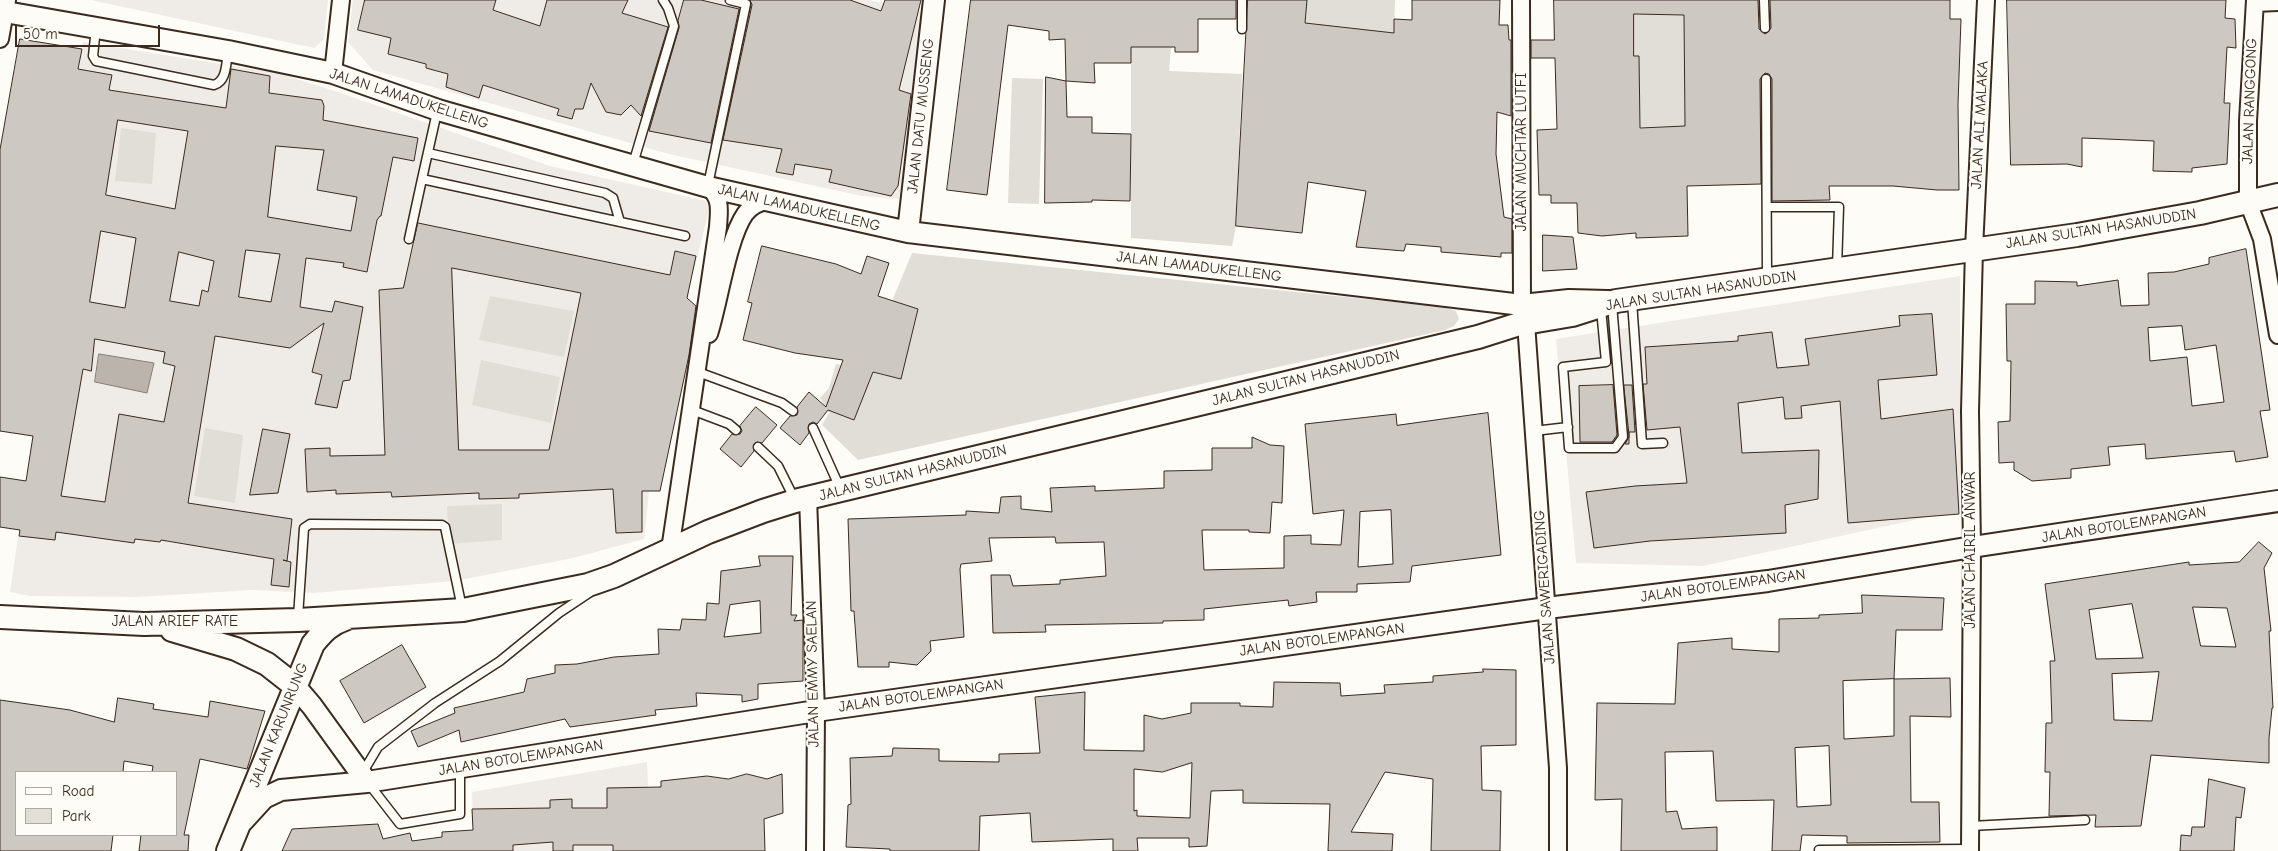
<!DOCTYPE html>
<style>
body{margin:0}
#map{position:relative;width:2278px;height:851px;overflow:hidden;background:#fdfcf7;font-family:"Comic Neue",sans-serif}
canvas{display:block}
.legend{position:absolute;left:15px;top:771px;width:162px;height:65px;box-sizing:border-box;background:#fdfcf7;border:1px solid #afa8a0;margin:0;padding:6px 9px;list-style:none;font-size:15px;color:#3b2a1e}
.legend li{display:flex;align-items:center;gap:10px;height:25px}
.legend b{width:25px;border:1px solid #afa8a0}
.scale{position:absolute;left:15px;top:25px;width:145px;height:22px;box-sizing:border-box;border:2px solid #3b2a1e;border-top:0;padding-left:6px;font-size:15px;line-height:18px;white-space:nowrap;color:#3b2a1e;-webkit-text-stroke:4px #fdfcf7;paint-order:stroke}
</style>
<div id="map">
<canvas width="2278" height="851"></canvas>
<ul class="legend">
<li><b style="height:6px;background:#fdfcf7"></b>Road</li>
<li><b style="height:14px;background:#e1ded7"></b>Park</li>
</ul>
<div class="scale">50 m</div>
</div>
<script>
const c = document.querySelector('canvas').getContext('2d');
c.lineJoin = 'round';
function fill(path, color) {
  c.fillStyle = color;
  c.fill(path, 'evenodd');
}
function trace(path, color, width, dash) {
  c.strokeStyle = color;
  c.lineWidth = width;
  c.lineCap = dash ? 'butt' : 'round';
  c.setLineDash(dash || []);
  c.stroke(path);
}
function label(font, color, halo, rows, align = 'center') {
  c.font = font + ' "Comic Neue",sans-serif';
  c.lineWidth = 4.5;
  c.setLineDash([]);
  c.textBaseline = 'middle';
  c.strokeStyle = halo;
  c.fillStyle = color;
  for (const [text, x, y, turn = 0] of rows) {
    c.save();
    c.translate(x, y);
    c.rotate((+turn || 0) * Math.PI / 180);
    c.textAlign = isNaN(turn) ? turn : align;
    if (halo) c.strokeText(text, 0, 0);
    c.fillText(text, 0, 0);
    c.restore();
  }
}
fill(new Path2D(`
 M91 0H328L324 39 314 48Z
 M353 0H869L925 13 899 199 862 196 669 154 373 70 348 42Z
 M83 42 277 73 338 92 550 166 711 202 687 298 649 491 644 539 573 558 455 581 314 593 253 590 137 597 31 596 10 592 35 422 33 360Z
 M1960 276V510L1703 566 1576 563 1556 339Z
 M647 762 651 851H474L472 792Z`), '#efece7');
fill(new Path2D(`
 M1307 0H1395L1394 33 1311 24 1304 37Z
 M1634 14 1684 15 1685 126 1640 127 1634 56Z
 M1131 47H1171L1169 71 1242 74 1236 226 1232 246 1131 238Z
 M1012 78 1043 79 1039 204 1008 203Z
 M121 128 156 133 152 184 115 181Z
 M912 253 1444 307 1456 311 1459 319 1454 326 1445 330 858 460 822 425 829 413 820 398 829 388 836 364 901 379 918 309 892 301Z
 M490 296 574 311 564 357 479 340Z
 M481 360 560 377 551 423 472 405Z
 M205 428 243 435 235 503 194 496Z
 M502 504V540L449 544 447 506Z`), '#e1ded7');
const water = new Path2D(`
 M99 354 154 363 147 393 95 382Z`);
fill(water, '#bbb4ad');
trace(water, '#887d74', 1);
const building = new Path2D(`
 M365 0H496L493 10 540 26 547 0H628L622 13 668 27 641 116 631 105 621 115 606 112 591 83 583 109H575L572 119 557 115 559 109 483 85 479 98 446 87 448 74 426 68V64L388 54 391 38 358 30Z
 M684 0H701L739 9 711 143 649 131 679 28 678 21Z
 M750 0H850L881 11 885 0H921L899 90 911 94 898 186 891 196 829 182 832 170 795 164 793 175 776 172 782 149 723 140 752 5Z
 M971 0H1236V19H1198V52H1175V47H1131V63H1094L1095 83 1066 81 1065 39 1049 40V31L1008 25 987 195 947 190Z
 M1248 0H1307L1305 23 1394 33V19L1412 20V0H1500L1499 25H1508L1509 40H1511V116L1497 112 1496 154 1504 217 1512 219V253H1501V257L1441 252V247L1406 244 1404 251 1356 247 1366 191 1308 182 1302 233 1236 226Z
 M1554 0H1758L1759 29 1765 34 1768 32 1771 28 1770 0H1950V19H1961L1958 104 1959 190H1937L1893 186H1829L1830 200 1772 201V79L1769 74 1765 73 1760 79 1761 184 1687 186 1688 236 1636 238V233L1602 236 1578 233 1577 203H1551V195H1539L1537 130 1557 129 1555 58H1531V40H1554ZM1634 14 1684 15 1685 126 1640 128 1639 56H1634Z
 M2007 0H2226L2225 18 2235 19 2236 48 2227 47 2224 103H2230L2227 164 2192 168V172L2153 171 2154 141 2082 138V167L2067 164 2011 165Z
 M20 39 82 49 78 69 112 75 109 90 226 108 231 69 270 76 269 93 322 100 324 106 323 120 418 138 414 161 393 157 381 216H380L377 220 367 272 343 267 344 263 306 258 300 307 332 312 335 301 363 307 350 380 343 381 337 408 315 404 322 375 312 372 324 323 290 348 215 336 188 503 292 519 287 561 283 560 291 562 289 587 271 585 274 559 161 540 160 542 135 539 134 543 56 532 55 540 19 536 20 530 0 527V477L26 481 33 436 0 431V150ZM118 120 188 131 175 209 106 195ZM276 146 324 150 317 190 357 197 351 231 268 217ZM101 231 136 238 125 308 90 302ZM246 250 280 254 271 302 239 297ZM179 252 214 261 208 292 202 290 199 306 170 301ZM95 339 165 352 163 363 175 366 164 422 119 414 105 502 61 496 83 369 91 371Z
 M1046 77 1066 81 1067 117H1092V133L1131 134 1130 201 1092 200V202L1045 203Z
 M418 223 670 275 675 251 696 256 687 298 696 306 689 355 660 491H642V532L616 533 613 489 519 494V498L479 499V493L392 497 391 492 336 494V490L307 492 305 449 330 448V456L385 455 379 290 403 288ZM452 268 581 293 549 450H459Z
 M1543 235 1573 237 1577 269 1543 271Z
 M762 246 836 264 861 274 867 256 889 263 878 296 918 309 901 379 873 372 854 420 828 410 817 424 813 422 809 424V433L800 445 780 428 790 416 797 415V407L809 392 826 407 843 360 795 353 743 340 752 303 748 302Z
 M2246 249 2270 410 2260 411 2268 457 2236 462 2234 451 2146 459 2145 444 2108 447 2110 465 2071 469V478L2032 481 2014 470V462L1999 463 1998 422 2010 421 2011 361H2007L2006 304H2035V281L2077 282V286L2118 280 2121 306 2149 305 2148 273 2174 272 2209 264V258ZM2182 326 2185 350 2216 345 2224 402 2192 406 2187 357 2150 361 2148 328Z
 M1932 314 1937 375 1878 380 1881 419 1953 409 1959 514 1848 523 1840 401 1801 406 1802 418 1785 419 1783 397 1738 403 1742 453 1819 450 1818 499 1785 505 1786 533 1650 541 1594 548 1586 492 1635 486 1687 483 1680 427 1647 430 1643 384H1647L1645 347 1738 341V336L1772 332 1777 368 1809 365 1805 339 1900 326 1899 316Z
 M1613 385 1617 435 1612 442H1580L1579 386Z
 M1624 385H1632L1635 432H1629V444H1625L1629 437Z
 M756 407 777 425 762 443 757 442 754 444V451L741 467 720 449 732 434H740L742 431 740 426Z
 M1488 413 1501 555 1412 566 1410 582 1357 584V592H1316L1317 602 1289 606 1288 600 1204 609V620L1163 621V623L1045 625 1046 632 993 633 991 575H1010L1013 586 1060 584V580L1106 576 1104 542 1056 543 1055 537 989 538 992 561 961 564 960 569 964 637 930 641 931 651 917 665 889 662V667H858L854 611H851L848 519 966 515V511L999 513 1001 497 1021 496V509L1052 512 1050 488 1095 486V491L1164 488V471L1212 470V448H1252V437L1270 445 1284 446 1282 503 1272 502 1270 533 1249 532V530H1202L1204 570 1284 568V536L1311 535V544L1341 545 1344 510 1313 514 1305 424 1396 414 1397 425ZM1391 510 1393 564 1358 567 1360 512Z
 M263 429 290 434 278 493 250 495Z
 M2259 542 2272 553 2264 568 2271 631H2269L2273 708H2272L2269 738V763L2151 755 2141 826 2095 827 2096 815 2049 816 2050 772H2045L2046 723H2052L2050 661H2055L2045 584 2189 562V565L2239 562ZM2132 604 2143 658 2096 659 2089 610ZM2193 607 2227 608 2236 647 2201 646ZM2159 672 2152 721 2114 720 2112 674Z
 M759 556H793L791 615H797L794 621 803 620V681L758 684V699L742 702V695L696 693 697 706 655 710 656 715 570 727 565 719 461 742 459 730 418 747 411 731 455 713 454 708 524 692 527 679 555 673V665L577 664 614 657 659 654 658 629 680 630 682 619 706 620 707 603 719 604 721 571 760 566ZM760 601 761 633 724 637 730 605Z
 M1862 595 1944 598 1942 630H1896L1894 679 1950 678 1951 717 1910 716 1911 802H1939L1940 842 1847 843V836L1802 835 1800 851H1772L1774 800 1716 801 1713 751 1665 752 1666 812 1677 811 1682 829 1717 827V851H1621L1622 799 1595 800 1597 703 1675 704 1678 643 1732 638V649L1779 652V619L1819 618V615L1862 613ZM1894 679V736L1844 739 1843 681ZM1829 746 1831 805 1797 807 1795 748Z
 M402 645 426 687 364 723 340 681Z
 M1483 669 1516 670V745L1481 746 1482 790 1501 791 1500 851H1431L1433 779 1385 772 1351 832 1393 834 1392 851H1328L1330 804 1243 803V790L1211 791 1207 846 1189 847V838H1137L1138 851H1113V839L1032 842 1030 813 980 816 979 851H890V849L846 847 848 805 851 804 850 758 892 756 893 748 939 749V761L999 762V754L1040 753 1035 697 1085 692 1084 750 1144 751V715L1162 719 1191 713V703H1240V706L1273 707 1274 682 1340 683 1341 696 1385 693 1384 685 1433 682V676L1483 672ZM1192 763 1190 818 1137 816V810L1134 811V769L1162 772Z
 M118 698 154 704 153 709 208 717 210 701 265 711 247 769 200 759 184 835H189L188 851H139L141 835H176V772H152L153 766 124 761 123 772H16V835H113L111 851H0V700L70 710 114 722Z
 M747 774 767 779 782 774 783 813 764 819 765 851H613V845H573V851H553V842L513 845V851H282L292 829 378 824 383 839 410 833 412 841 442 837V832L473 830 472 809 550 808V800L572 799V808H607V788L661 787V781L707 776 728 779Z
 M2209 779 2245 788 2241 818 2236 817 2234 851H2180L2181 835 2191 836 2192 827H2204Z`);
fill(building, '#cdc8c2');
trace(building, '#3b2a1e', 1);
const service = new Path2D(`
 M1764 0 1765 28
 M96 28 93 56 96 61 214 85C227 81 226 63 228 52
 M1242 29V0
 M1766 79 1767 277
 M437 112 422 179 685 236
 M428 153 605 193 613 198 620 222
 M633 164 674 26 668 8 663 0
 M708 185 746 4 730 0
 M1767 207H1839L1837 268
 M409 239 422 179
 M1632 301 1642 444 1663 443
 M1601 309 1606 362 1563 367 1569 448H1615L1623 437 1612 304
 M698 372 782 403 793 411
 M692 410 729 424 736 430
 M813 428 840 488
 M1534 431 1568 427
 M758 447 778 466 795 500
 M298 617 304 528 310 524 442 525 445 527 462 608
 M363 772 378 747 435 703 500 661 559 613 589 593
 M369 784 400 824 460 814V768
 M1971 826 2085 820
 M1819 850 1970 849`);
const minor = new Path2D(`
 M1521 0 1522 305
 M2255 0 2248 121V202L2262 239 2278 335
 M2255 3 2278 2
 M0 39 7 0
 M333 73 341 0
 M1526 323 1558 768V851
 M709 334C719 303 728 238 745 214 751 206 758 202 768 201
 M808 498 816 711 815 851
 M670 550 718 227C719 211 722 198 708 187
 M1970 851 1972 547 1970 411 1974 249 1986 0`);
const tertiary = new Path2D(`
 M0 11 228 51 333 73 438 110 708 187 908 232 1522 305 1569 300 1608 301
 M908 232 934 0
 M295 686 312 706 367 782
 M243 821 264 798 281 790 367 782 816 711 1547 608 1768 581 1972 547 2278 501`);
const secondary = new Path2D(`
 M0 617 144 624 298 620 463 610 588 585 614 576 708 532 763 511 795 501 1478 337 1519 324 1572 315 1616 301 2077 235 2200 213 2278 195
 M172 630 236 649 267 664 295 686
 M228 851 313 644C323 632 330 624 345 619`);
trace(service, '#3b2a1e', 11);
trace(minor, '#3b2a1e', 20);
trace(tertiary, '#3b2a1e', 24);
trace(secondary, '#3b2a1e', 26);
trace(service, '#fdfcf7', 8);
trace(minor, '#fdfcf7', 16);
trace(tertiary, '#fdfcf7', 20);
trace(secondary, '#fdfcf7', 22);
label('15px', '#3b2a1e', '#fdfcf7', [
 ["JALAN LAMADUKELLENG",409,99,18],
 ["JALAN RANGGONG",2250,101,-88],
 ["JALAN DATU MUSSENG",921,116,-84],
 ["JALAN ALI MALAKA",1980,125,-87],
 ["JALAN MUCHTAR LUTFI",1522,152,-90],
 ["JALAN LAMADUKELLENG",799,208,13],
 ["JALAN SULTAN HASANUDDIN",2101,229,-9],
 ["JALAN LAMADUKELLENG",1199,267,7],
 ["JALAN SULTAN HASANUDDIN",1701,291,-9],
 ["JALAN SULTAN HASANUDDIN",1306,378,-14],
 ["JALAN SULTAN HASANUDDIN",913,473,-14],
 ["JALAN BOTOLEMPANGAN",2124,525,-9],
 ["JALAN CHAIRIL ANWAR",1971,550,-90],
 ["JALAN BOTOLEMPANGAN",1723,586,-8],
 ["JALAN SAWERIGADING",1545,587,-94],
 ["JALAN ARIEF RATE",175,622],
 ["JALAN BOTOLEMPANGAN",1322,640,-8],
 ["JALAN EMMY SAELAN",813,674,-91],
 ["JALAN BOTOLEMPANGAN",921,696,-8],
 ["JALAN KARUNRUNG",279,725,-68],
 ["JALAN BOTOLEMPANGAN",521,758,-9]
]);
</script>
